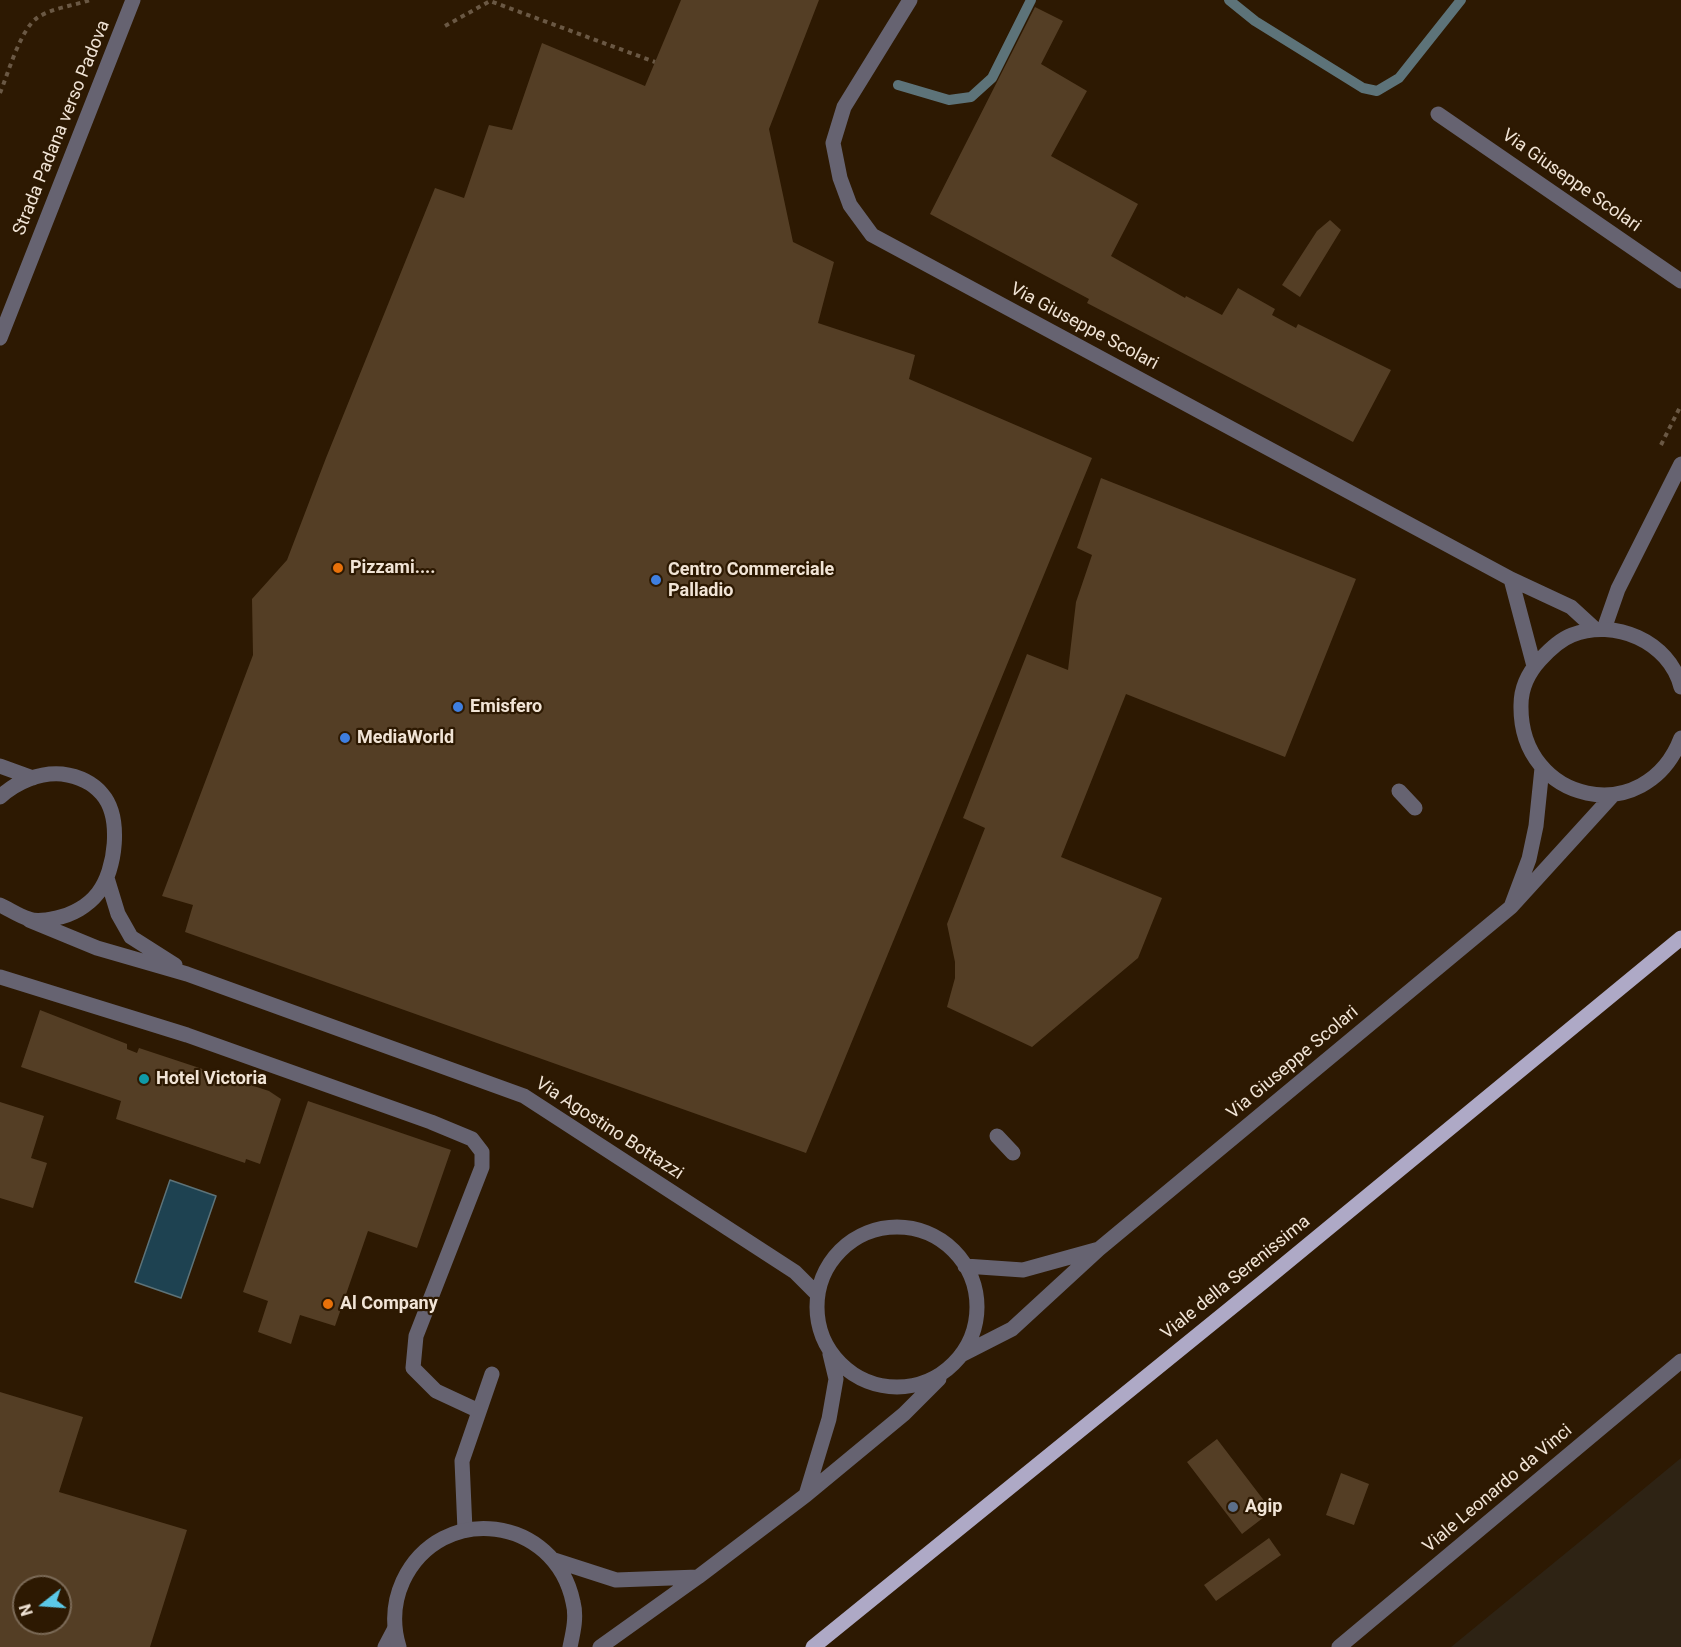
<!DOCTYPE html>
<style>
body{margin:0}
#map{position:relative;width:1681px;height:1647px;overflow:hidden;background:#2d1902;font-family:Roboto,sans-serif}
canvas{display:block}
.north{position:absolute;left:12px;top:1575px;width:60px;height:60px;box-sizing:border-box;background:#2d1902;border:2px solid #7b6a57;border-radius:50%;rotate:253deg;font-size:16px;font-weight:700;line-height:24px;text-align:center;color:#f1e4d6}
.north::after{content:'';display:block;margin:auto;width:21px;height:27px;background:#5bc8e7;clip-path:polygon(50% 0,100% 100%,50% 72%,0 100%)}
</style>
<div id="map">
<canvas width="1681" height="1647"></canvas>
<div class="north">N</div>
</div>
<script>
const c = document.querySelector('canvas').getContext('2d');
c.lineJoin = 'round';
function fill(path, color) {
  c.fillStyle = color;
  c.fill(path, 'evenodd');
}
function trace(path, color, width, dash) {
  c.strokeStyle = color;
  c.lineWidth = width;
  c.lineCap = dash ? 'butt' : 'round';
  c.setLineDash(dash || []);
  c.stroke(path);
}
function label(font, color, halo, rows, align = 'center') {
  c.font = font + ' Roboto,sans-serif';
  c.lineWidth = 4.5;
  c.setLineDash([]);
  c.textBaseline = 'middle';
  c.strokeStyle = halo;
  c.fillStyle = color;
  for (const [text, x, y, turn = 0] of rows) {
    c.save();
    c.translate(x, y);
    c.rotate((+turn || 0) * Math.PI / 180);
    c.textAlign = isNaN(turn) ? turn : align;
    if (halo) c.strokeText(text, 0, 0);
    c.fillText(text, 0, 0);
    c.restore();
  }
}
fill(new Path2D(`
 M1681 1458V1647H1451L1583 1539Z`), '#2e2314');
const water = new Path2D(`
 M170 1180 216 1196 181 1298 135 1282Z`);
fill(water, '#1e4251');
trace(water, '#5d7379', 1.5);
trace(new Path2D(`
 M1229 0 1255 21 1363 88 1377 91 1399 78 1461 0
 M898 85 949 100 971 97 992 78 1031 0`), '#5d7379', 10);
fill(new Path2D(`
 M681 0H819L769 129 793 242 834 262 818 323 915 355 909 379 1092 458 806 1153 185 932 193 905 162 896 253 655 252 599 287 560 326 458 435 188 464 198 489 125 512 130 542 43 645 86Z
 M1035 7 1063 21 1041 64 1087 91 1051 156 1138 204 1111 256 1185 298 1186 296 1222 315 1238 288 1275 309 1272 315 1296 328 1298 324 1391 370 1353 442 1087 303 1089 299 930 214Z
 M1330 220 1341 230 1300 297 1282 285 1317 231Z
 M1101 478 1356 579 1285 757 1126 694 1061 857 1162 898 1138 958 1032 1047 947 1007 955 978V962L947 924 985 828 963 818 1027 654 1068 670 1076 602 1092 555 1077 548Z
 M40 1010 127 1044V1049L137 1053 139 1048 269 1091 281 1099 260 1164 246 1159 245 1163 116 1119 121 1101 21 1067Z
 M308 1101 451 1150 417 1248 368 1231 335 1326 300 1315 291 1344 258 1332 268 1301 243 1292Z
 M0 1102 44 1116 31 1158 47 1163 33 1208 0 1198Z
 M0 1392 83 1417 59 1492 187 1530 150 1647H0ZM24 1587H60V1623H24Z
 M1217 1439 1272 1511 1242 1534 1187 1462Z
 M1341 1473 1369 1484 1354 1525 1326 1515Z
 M1269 1538 1281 1555 1216 1601 1204 1585Z`), '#543e25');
trace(new Path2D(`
 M445 26 490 1 655 62
 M0 93C8 74 20 30 37 18 51 8 73 6 90 0
 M1661 445 1681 405`), '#6a5844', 4, [4.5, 4.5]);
trace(new Path2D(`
 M1438 114 1681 281
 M1604 629 1618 589 1681 464
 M1399 791 1415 808
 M0 977 187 1035 431 1122 472 1139 482 1152V1167L416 1336 413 1368 436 1391 479 1411
 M997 1136 1013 1153
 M465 1530 462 1461 492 1374
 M385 1647 394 1630`), '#666371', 15);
trace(new Path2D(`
 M910 0 844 107 833 143 840 178 850 205 872 235 1511 579
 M0 338 133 0
 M1534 666 1511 579 1571 607 1595 629
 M1681 687C1669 641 1614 618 1572 635 1559 640 1549 650 1540 660 1529 672 1521 688 1521 705 1519 804 1646 830 1681 738
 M0 766 33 778
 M1542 768 1536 826 1529 859 1511 907 1613 795
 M0 797C16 782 40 772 62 774 77 776 92 782 102 794 122 817 116 870 98 893 88 906 72 915 56 918 47 920 37 922 29 919 19 916 9 909 0 905
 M107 878 118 914 131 937 175 965
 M29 920 97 948 187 974 524 1096 795 1272 818 1295
 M817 1307a80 80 0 1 1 160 0a80 80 0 1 1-160 0Z
 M1099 1249 1511 907
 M961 1355 1012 1329 1099 1249 1023 1270 965 1266
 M806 1495 829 1419 836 1379 830 1354
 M554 1560 616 1580 698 1577
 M399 1647C392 1624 393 1603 403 1581 441 1501 555 1516 573 1602 577 1617 573 1633 570 1647
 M600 1647 698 1577 806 1495 904 1414 939 1379
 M1339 1647 1681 1361`), '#666371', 15);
trace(new Path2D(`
 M813 1647 1263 1282 1681 938`), '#aea9c6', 15);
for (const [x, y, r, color] of [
 [338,568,6,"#e8710a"],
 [656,580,6,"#3f7fe0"],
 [458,707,6,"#3f7fe0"],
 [345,738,6,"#3f7fe0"],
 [144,1079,6,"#0f9aa8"],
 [328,1304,6,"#e8710a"],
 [1233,1507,6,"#5c6f8a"]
]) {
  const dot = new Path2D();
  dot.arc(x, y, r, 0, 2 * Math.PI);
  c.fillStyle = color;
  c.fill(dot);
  trace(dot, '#2d1902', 2);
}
label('18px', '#f1e4d6', '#2d1902', [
 ["Strada Padana verso Padova",62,128,-68],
 ["Via Giuseppe Scolari",1571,181,35],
 ["Via Giuseppe Scolari",1084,327,28],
 ["Via Giuseppe Scolari",1293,1063,-40],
 ["Via Agostino Bottazzi",609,1129,33],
 ["Viale della Serenissima",1236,1278,-39],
 ["Viale Leonardo da Vinci",1498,1489,-40]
]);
label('bold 18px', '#f1e4d6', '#2d1902', [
 ["Pizzami....",350,568],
 ["Centro Commerciale",668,570],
 ["Palladio",668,591],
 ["Emisfero",470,707],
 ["MediaWorld",357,738],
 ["Hotel Victoria",156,1079],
 ["Al Company",340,1304],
 ["Agip",1245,1507]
], 'left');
</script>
